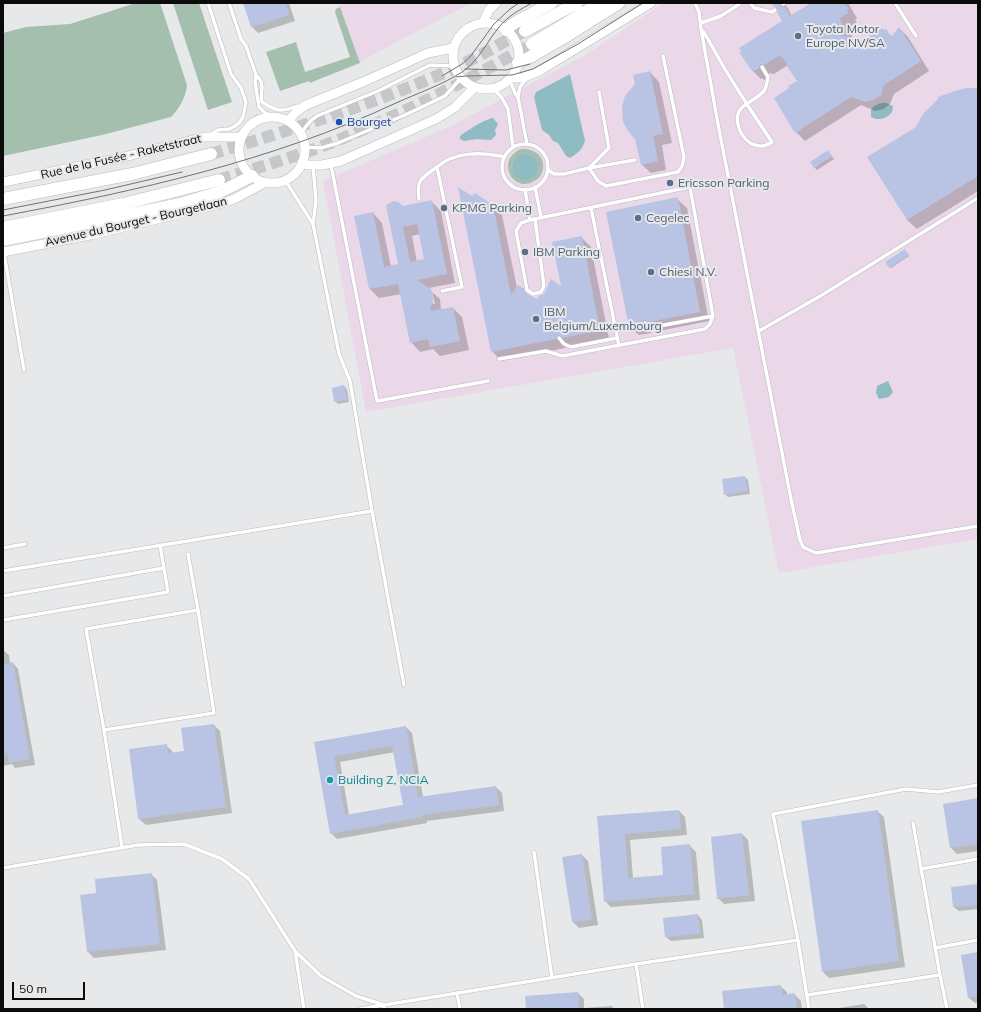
<!DOCTYPE html>
<meta charset="utf-8">
<style>
body{margin:0}
#map{position:relative;width:981px;height:1012px;overflow:hidden;background:#e7e8e9;font-family:Mulish,sans-serif}
canvas{display:block}
.frame{position:absolute;inset:0;border:4px solid #0b0b0c;pointer-events:none}
.scale{position:absolute;left:12px;top:982px;width:73px;height:18px;box-sizing:border-box;border:2px solid #0b0b0c;border-top:0;padding-left:5px;font-size:12px;line-height:14px;white-space:nowrap;color:#0b0b0c;-webkit-text-stroke:3px #e7e8e9;paint-order:stroke}
</style>
<div id="map">
<canvas width="981" height="1012"></canvas>
<div class="frame"></div>
<div class="scale">50 m</div>
</div>
<script>
const c = document.querySelector('canvas').getContext('2d');
c.lineJoin = 'round';
function fill(path, color) {
  c.fillStyle = color;
  c.fill(path, 'evenodd');
}
function trace(path, color, width, dash) {
  c.strokeStyle = color;
  c.lineWidth = width;
  c.lineCap = dash ? 'butt' : 'round';
  c.setLineDash(dash || []);
  c.stroke(path);
}
function label(font, color, halo, rows, align = 'center') {
  c.font = font + ' Mulish,sans-serif';
  c.lineWidth = 4;
  c.setLineDash([]);
  c.textBaseline = 'middle';
  c.strokeStyle = halo;
  c.fillStyle = color;
  for (const [text, x, y, turn = 0] of rows) {
    c.save();
    c.translate(x, y);
    c.rotate((+turn || 0) * Math.PI / 180);
    c.textAlign = isNaN(turn) ? turn : align;
    if (halo) c.strokeText(text, 0, 0);
    c.fillText(text, 0, 0);
    c.restore();
  }
}
fill(new Path2D(`
 M338 3H471L359 62Z
 M663 3H978V539L779 573 733 348 366 412 323 181 447 128 587 54Z`), '#ead8e8');
fill(new Path2D(`
 M136 3H160L187 85C186 97 179 109 171 117L102 135 3 156V33L26 27 70 24Z
 M173 3H199L232 102 208 110Z
 M340 7 360 63 312 82 310 83 309 81 280 91 266 52 296 42 305 72 350 57 335 12 336 9Z
 M521 149C533 148 545 155 543 169 542 174 539 179 534 181 513 194 495 160 521 149ZM527 154 535 158 517 177C506 165 514 156 527 154Z`), '#a4bfad');
fill(new Path2D(`
 M570 74 585 141C582 150 578 153 570 158L566 156 558 143 553 141 549 135 542 130 534 97 536 92Z
 M881 103H886L893 106 892 112C887 119 879 121 871 117V110L874 106Z
 M493 118 498 124 495 130 496 135 491 140 477 139 464 141 460 139V136C468 130 483 120 493 118Z
 M512 167a13 13 0 1 1 26 0a13 13 0 1 1-26 0Z
 M888 381 893 392 889 397 879 399 876 393 877 386Z`), '#8fbcc3');
fill(new Path2D(`
 M244 3H289L295 21 258 33 252 27Z
 M772 3H783L788 8 790 13 792 16 813 3H848L857 18 855 20 857 22 848 28 852 36 851 39 857 45 886 30 892 37 899 28 908 37 929 71 894 94 890 104 884 109 875 111 861 105 805 141 796 132 799 81 788 65 774 74 769 73 768 78 764 80 762 78 761 79 751 69 784 21 778 10Z
 M650 72 659 82 672 143 662 145 666 170 651 173 641 164Z
 M978 89V191L917 229 907 220Z
 M828 151 834 159 817 170 814 167Z
 M473 198 492 205 502 215 517 288 523 290 528 295 538 300 562 288 581 237 591 247 609 339 573 347 568 344 565 348 501 361 492 351Z
 M677 199 687 208 709 321 659 331 654 329 651 333 639 335 629 326 607 213Z
 M432 202 441 211 455 283 429 288 432 292H430L433 304H435L432 292 440 299 441 310 453 308 462 317 469 350 440 356 433 349 420 352 411 342 401 294 379 298 370 289 373 213 382 223 391 267 400 265 403 207ZM420 234 426 260 417 262 412 236Z
 M906 252 909 256 891 268 890 267Z
 M344 386 347 389 349 402 338 404 335 401Z
 M745 477 748 480 750 494 728 497 725 494Z
 M3 650 9 655 10 663H13L18 669 35 765 15 768 12 764 3 766Z
 M214 725 220 731 232 813 146 825 139 819 166 745 172 751 173 753 185 752 182 729Z
 M406 727 412 733 423 797 496 787 502 793 504 811 427 821V823L337 839 331 833 315 743ZM395 752 404 805 349 815 340 762Z
 M978 799V851L957 854 951 848Z
 M679 811 685 817 687 835 630 840 633 878 664 876 690 846 696 852 700 900 611 907 605 901 598 817Z
 M877 811 884 817 905 967 829 978 823 972Z
 M742 834 748 840 755 901 724 904 718 898Z
 M582 855 588 861 598 925 579 928 573 922Z
 M151 874 157 880 166 950 94 958 88 952 82 895 97 894Z
 M978 885V909L959 911 954 907 952 888Z
 M698 915 702 920 704 938 671 941 666 937Z
 M978 953V1003H975L968 997Z
 M780 986 787 992V995H795L801 1001 802 1009H725Z
 M578 993 584 999V1008L612 1006 614 1009H527Z
 M864 1004 869 1009H833Z`), '#0003');
fill(new Path2D(`
 M243 3H286L289 15 251 27Z
 M771 3H780V6L785 7 790 16 811 3H845L849 9 847 10 848 13 840 18 843 26 840 36 851 37 856 44 882 28 884 30 886 29 891 37 899 27 921 61 884 85 881 95 874 100 865 102 851 97 795 133 774 98 789 88 788 86 797 81 788 68 786 62 780 55 764 65 760 64 759 68 754 71 753 69 751 70 739 52 741 51 739 48 782 21 777 12 778 9 774 7Z
 M650 71 663 134 653 136 658 161 641 165 635 139 628 131 623 122 622 107 625 96 635 84 633 75Z
 M966 88H978V176L907 220 867 157 916 127 923 114 938 99V97L955 91Z
 M828 150 832 156 814 168 810 162Z
 M458 187 472 196 475 193 493 205 511 295 518 285 524 289 525 293 537 299 539 296 544 294 551 279 561 286 552 242 582 236 600 330 563 338 558 335 556 339 491 352Z
 M678 197 700 312 649 322 644 320 642 324 629 326 606 212Z
 M432 200 447 274 417 280 431 289 433 299 430 311 453 307 460 341 430 347 428 339 410 343 398 284 369 289 354 216 373 212 384 267 398 264 386 205 393 201 398 202 403 206ZM417 224 424 259 410 262 403 227Z
 M905 249 909 255 889 268 885 262Z
 M344 385 347 400 334 402 332 388Z
 M745 476 748 491 724 495 722 479Z
 M13 662 30 759 9 763 7 753H3V664Z
 M214 724 226 807 138 819 129 749 167 744 168 753 184 751 181 728Z
 M406 726 418 797 496 786 499 805 422 815V817L330 834 314 742ZM392 746 403 805 345 815 334 756Z
 M978 798V844L950 848 943 804Z
 M679 810 681 829 625 834 628 878 663 875 661 847 690 844 694 894 604 902 597 816Z
 M878 810 899 961 822 972 801 821Z
 M742 833 749 895 717 899 711 837Z
 M582 854 592 919 572 922 562 857Z
 M152 873 160 944 87 952 80 895 96 893 95 879Z
 M978 884V905L953 907 951 887Z
 M698 914 700 934 665 937 663 918Z
 M978 952V996L968 998 961 955Z
 M781 985 782 995 795 993 797 1009H724L722 991Z
 M578 992 579 1009H526L525 996Z`), '#b9c4e5');
trace(new Path2D(`
 M211 154C294 129 376 103 455 68 478 57 501 43 525 31
 M219 180C250 170 281 161 312 150 388 122 461 84 532 44`), '#c6c7c8', 12, [12, 6]);
const service = new Path2D(`
 M208 3 231 74 241 88 246 102 243 117 239 123 235 126 229 129 218 130 211 134
 M229 3 241 39 246 46 256 75 255 82 259 107 264 112 274 117
 M695 3 699 12 701 29 718 124 791 499 800 540 803 547 816 553 978 526
 M750 3 754 8 772 12 775 10
 M895 3 916 36
 M783 4 785 3
 M701 23 721 16 741 3
 M703 31C712 45 719 60 728 74 742 97 757 120 772 142 766 146 762 147 755 145 748 143 743 137 740 131 730 104 750 106 764 91 767 87 767 81 768 77L762 67
 M256 75C267 85 259 91 262 102 277 112 282 112 297 106
 M509 79 516 95 518 97 527 144
 M493 88 502 98 508 109 513 147
 M518 97 520 87 527 78
 M301 135C305 126 309 121 317 116L378 91 430 65 454 66
 M502 167a23 23 0 1 1 46 0a23 23 0 1 1-46 0Z
 M304 147 321 148 338 143 405 115 445 96 461 78
 M635 160 589 168 598 181 606 186 678 172 682 166 684 157 663 56
 M331 165 377 401 488 381
 M313 166 316 201 313 224
 M548 170 554 174H564L589 168 609 148 599 92
 M285 180 313 224 339 354 350 381 372 511 404 685
 M535 187 541 217
 M525 189 530 220
 M419 199C416 179 422 178 437 167
 M591 208 619 346
 M4 253 24 370
 M442 291 462 287 437 167C456 151 481 152 505 157
 M645 323 650 327 659 326 713 316
 M759 331 822 295 978 198
 M559 338 564 344 571 347 617 338
 M499 359 546 351 562 356 705 329 710 324 713 316 690 187 530 220 521 223 516 231 527 290 533 294 541 292 544 286 535 219
 M3 548 25 544
 M188 554 198 610
 M3 571 372 511
 M3 596 164 568
 M3 620 168 592 160 545
 M104 730 214 713 198 610 86 629 104 730 122 847
 M913 823 940 975
 M534 852 552 978
 M3 868 138 845 184 844 222 859 249 879 295 951 321 976 356 996 384 1005 636 964 798 940 809 1009
 M921 869 978 859
 M798 940 773 814 906 789 938 792 978 785
 M935 948 978 940
 M295 951 304 1009
 M636 964 643 1009
 M457 993 460 1009
 M807 995 940 975 947 1009
 M360 1009 384 1005V1009`);
const tertiary = new Path2D(`
 M483 23 489 10 496 3
 M453 56a33 33 0 1 1 66 0a33 33 0 1 1-66 0Z
 M510 78H522L541 70 651 3
 M239 150a33 33 0 1 1 66 0a33 33 0 1 1-66 0Z
 M288 121 296 112 306 105 363 82 428 53 453 48
 M302 162 307 165H322L341 161 436 119 454 108 475 87
 M3 182 124 157 205 137H241
 M3 252 90 235 216 205 234 199 266 182`);
const primary = new Path2D(`
 M3 240 176 205 220 192 252 176`);
const trunk = new Path2D(`
 M506 30 513 24 551 3
 M525 31 577 3
 M532 44 600 3
 M518 63 530 57 568 35 619 3
 M3 199 132 174 211 154
 M3 228 123 204 219 180`);
trace(service, '#bababc', 4.5);
trace(tertiary, '#bababc', 10);
trace(primary, '#bababc', 13);
trace(trunk, '#bababc', 13);
trace(service, '#fff', 3.5);
trace(tertiary, '#fff', 9);
trace(primary, '#fff', 12);
trace(trunk, '#fff', 12);
trace(new Path2D(`
 M465 69 506 70 530 64
 M442 76 462 64 470 57 494 24 510 9 519 3
 M456 77 466 76 512 75 533 69 578 44 643 3
 M3 210 105 190 182 172
 M3 216C137 191 272 161 396 103 418 93 442 85 462 72 479 61 487 41 500 26 508 16 521 9 532 3`), '#707172', 1);
for (const [x, y, r, color] of [
 [798,36,4,"#5c6f8a"],
 [339,122,4,"#1a4fb4"],
 [670,183,4,"#5c6f8a"],
 [444,208,4,"#5c6f8a"],
 [638,218,4,"#5c6f8a"],
 [525,252,4,"#5c6f8a"],
 [651,272,4,"#5c6f8a"],
 [536,319,4,"#5c6f8a"],
 [330,780,4,"#0f9aa8"]
]) {
  const dot = new Path2D();
  dot.arc(x, y, r, 0, 2 * Math.PI);
  c.fillStyle = color;
  c.fill(dot);
  trace(dot, '#e7e8e9', 1.5);
}
label('12px', '#4e5e75', '#e7e8e9', [
 ["Toyota Motor",806,29],
 ["Europe NV/SA",806,43],
 ["Ericsson Parking",678,183],
 ["KPMG Parking",452,208],
 ["Cegelec",646,218],
 ["IBM Parking",533,252],
 ["Chiesi N.V.",659,272],
 ["IBM",544,312],
 ["Belgium/Luxembourg",544,326]
], 'left');
label('12px', '#164399', '#e7e8e9', [
 ["Bourget",347,122]
], 'left');
label('12px', '#0b0b0c', '#e7e8e9', [
 ["Rue de la Fusée - Raketstraat",121,157,-13],
 ["Avenue du Bourget - Bourgetlaan",136,222,-13]
]);
label('12px', '#0d838f', '#e7e8e9', [
 ["Building Z, NCIA",338,780]
], 'left');
</script>
